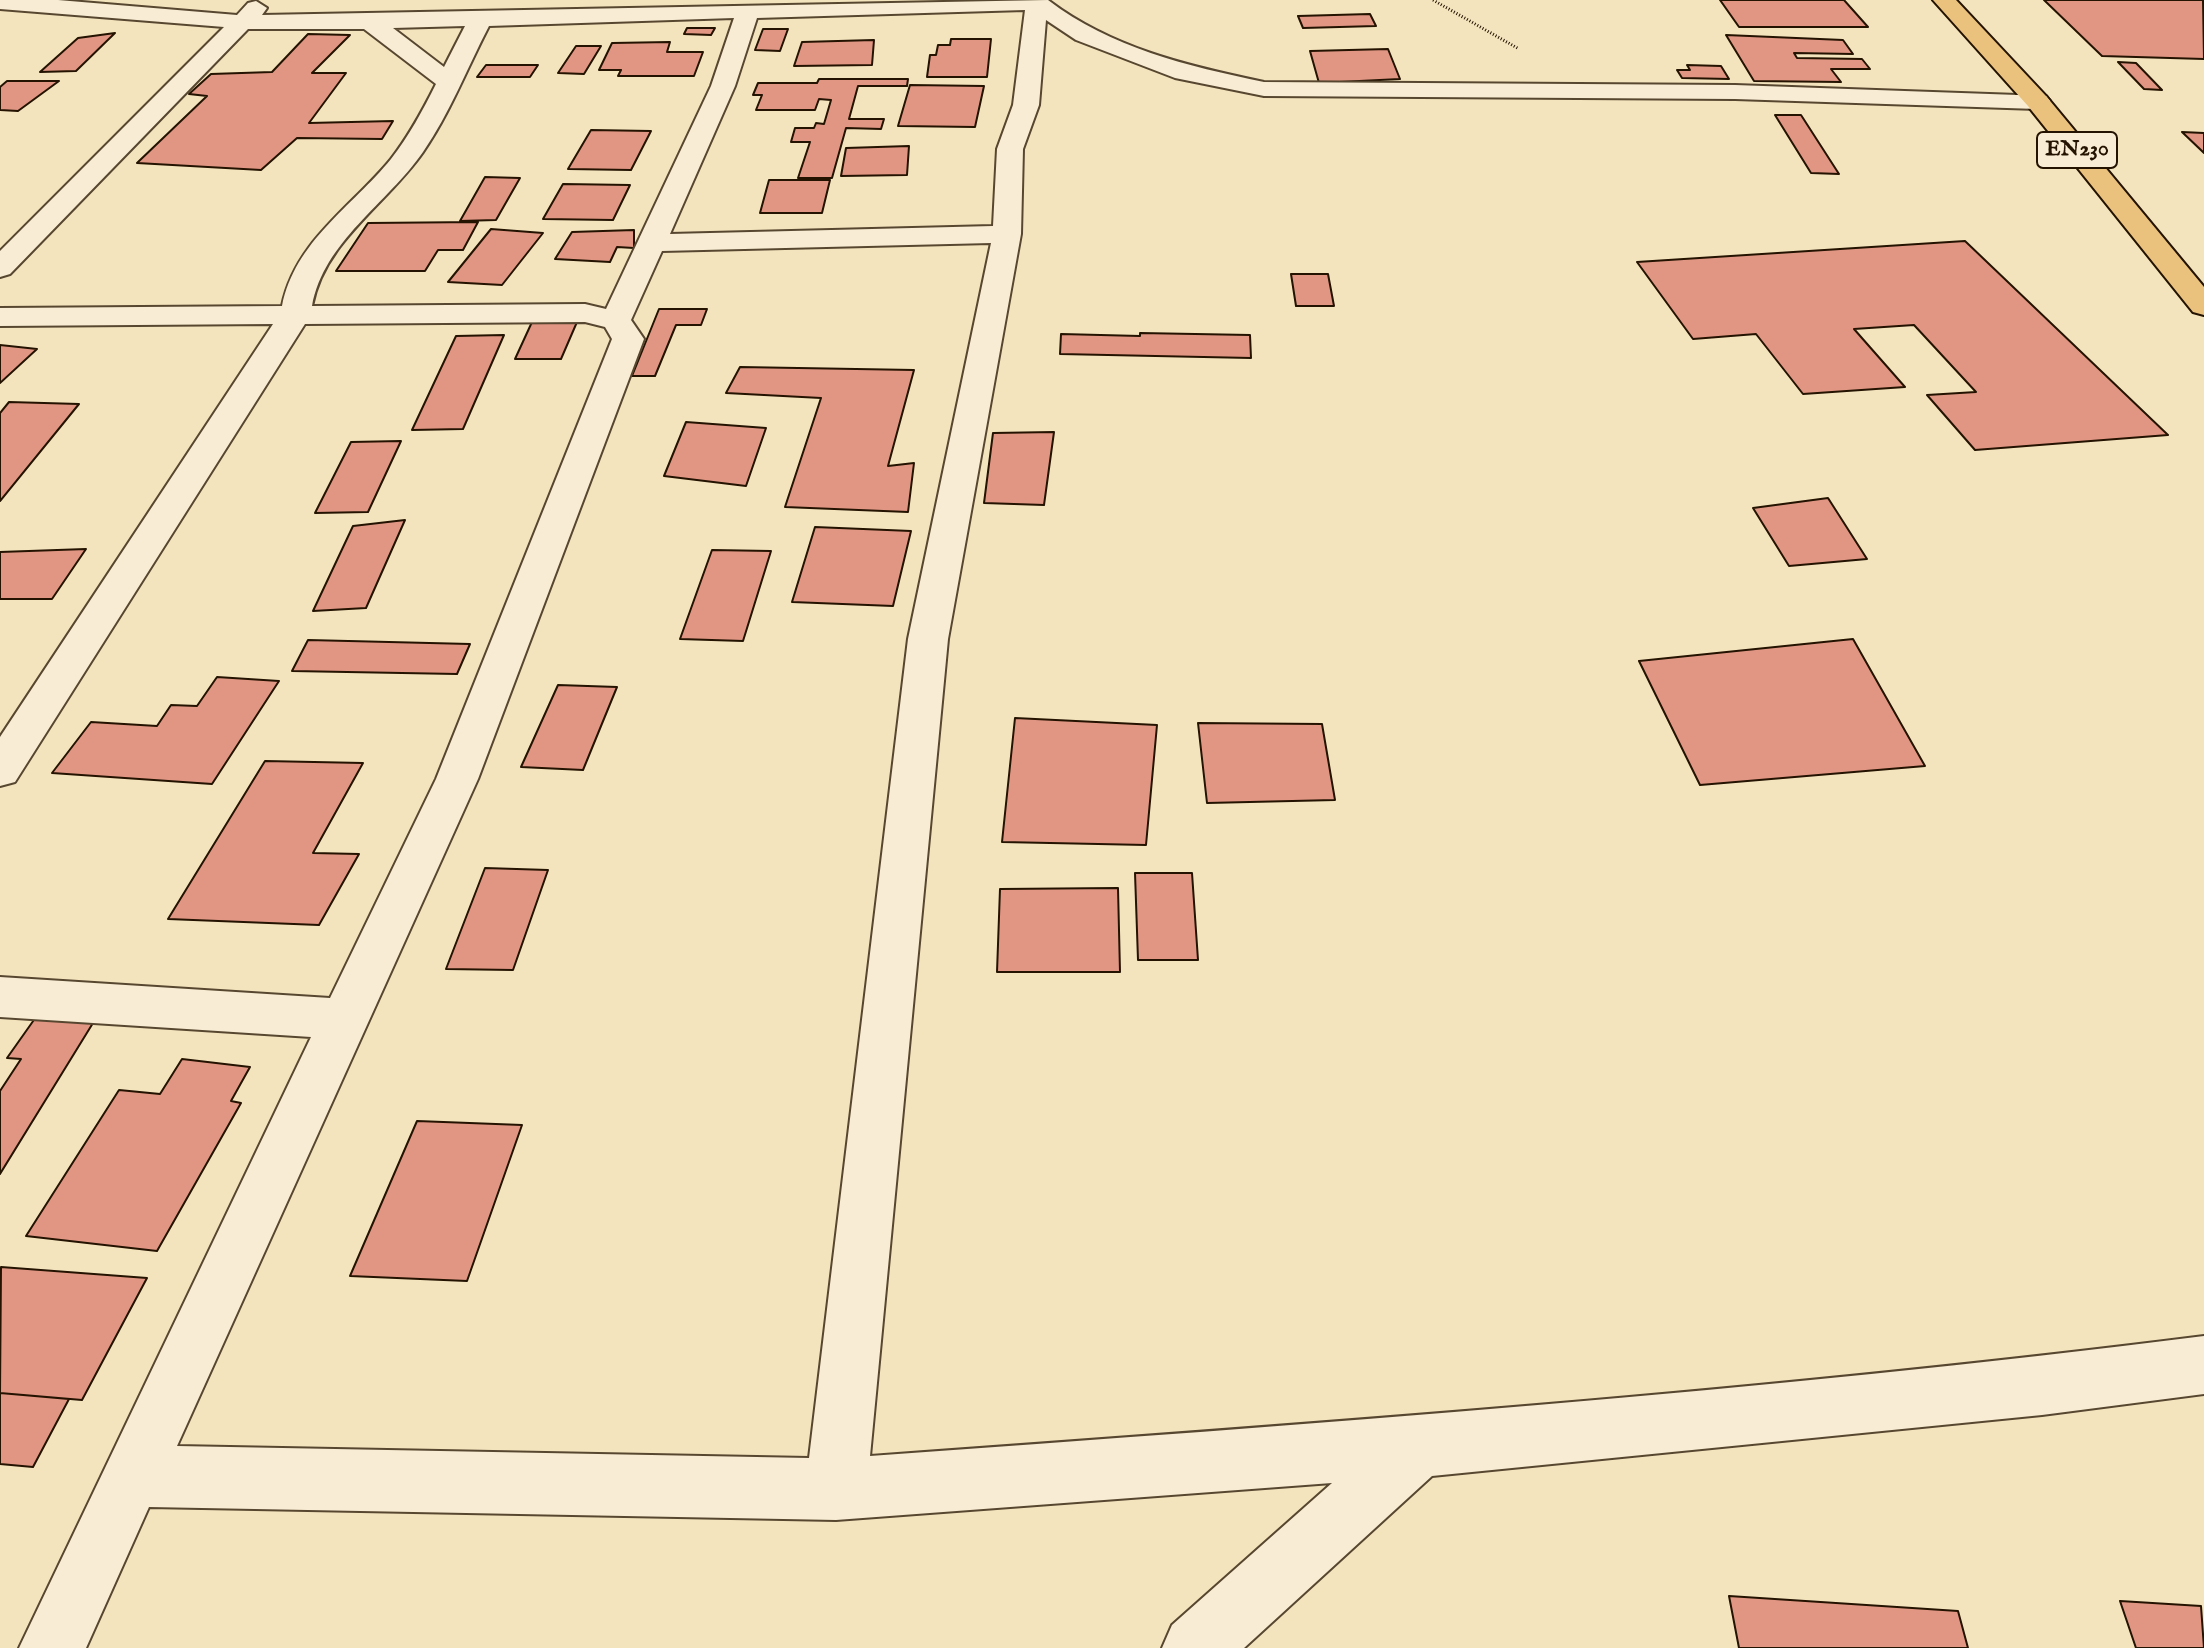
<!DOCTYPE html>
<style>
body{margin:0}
canvas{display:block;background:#f4e4bd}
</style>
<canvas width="2204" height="1648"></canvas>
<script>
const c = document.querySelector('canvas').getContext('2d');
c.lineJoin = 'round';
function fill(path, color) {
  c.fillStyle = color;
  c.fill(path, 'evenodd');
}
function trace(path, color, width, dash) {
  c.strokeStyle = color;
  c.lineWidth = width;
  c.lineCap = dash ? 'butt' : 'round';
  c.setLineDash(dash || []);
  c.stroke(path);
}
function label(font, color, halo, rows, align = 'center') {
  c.font = font + ' "IM FELL English",serif';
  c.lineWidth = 7;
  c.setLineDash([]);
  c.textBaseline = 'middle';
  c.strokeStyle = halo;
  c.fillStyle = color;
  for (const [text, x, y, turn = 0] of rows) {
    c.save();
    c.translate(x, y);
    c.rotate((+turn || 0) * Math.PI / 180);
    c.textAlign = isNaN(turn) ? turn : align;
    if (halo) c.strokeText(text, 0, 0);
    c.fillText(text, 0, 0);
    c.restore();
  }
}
const building = new Path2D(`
 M1720 0H1844L1868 27H1739Z
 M2044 0H2203L2204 59 2102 56Z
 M1370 14 1376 26 1303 28 1298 16Z
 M687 28H715L711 35 684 34Z
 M763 29H788L780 51 755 50Z
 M115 33 76 71 40 72 78 38Z
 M308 34 350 35 312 73H346L309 123 393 121 382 139 297 138 261 170 137 163 207 96 189 94 211 74 272 72Z
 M1726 35 1843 40 1853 54 1794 53 1797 58 1862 59 1870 69H1831L1841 82 1754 81Z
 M951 39H991L987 77H927L930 55H936L938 45H950Z
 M874 40 872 65 794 66 802 42Z
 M670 42 667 52H703L694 76H618L621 70H599L612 43Z
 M576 46H601L584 74 558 73Z
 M1388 49 1400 79 1319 83 1310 51Z
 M2118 62 2136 63 2162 90 2144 89Z
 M486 65H538L530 77H477Z
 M1687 65 1721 66 1729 79 1682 78 1677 70H1690Z
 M819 79H908L907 86H858L849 119H884L881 129 846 128 832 178H798L810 142H791L795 128H814L816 123 824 124 831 100 819 99 815 110H756L762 95H753L758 83H817Z
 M7 81H59L18 111 0 110V87Z
 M910 85 984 86 975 127 898 126Z
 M1775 115H1801L1839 174 1811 173Z
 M591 130 651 131 631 170 568 169Z
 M2182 132 2204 133V153Z
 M909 146 907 175 841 176 846 148Z
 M485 177 520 178 496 220 460 221Z
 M769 180H830L822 213H760Z
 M563 184 630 185 613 220 543 219Z
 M478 222 463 250H438L425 271H336L368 223Z
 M491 229 543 233 502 285 448 282Z
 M634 230V248L617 247 610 262 555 259 572 232Z
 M1965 241 2168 435 1975 450 1927 395 1976 392 1914 325 1854 329 1905 387 1803 394 1756 334 1693 339 1637 262Z
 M1291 274H1328L1334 306H1296Z
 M659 309H707L701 325H676L655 376H632Z
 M532 322H577L561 359H515Z
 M1140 333 1250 335 1251 358 1060 354 1061 334 1140 336Z
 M504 335 463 429 412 430 456 336Z
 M0 345 37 349 0 383Z
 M740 367 914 370 888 466 914 463 908 512 785 507 821 398 726 393Z
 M9 402 79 404 0 501V413Z
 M686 422 766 428 746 486 664 476Z
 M1054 432 1044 505 984 503 993 433Z
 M401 441 368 512 315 513 351 442Z
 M1828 498 1867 559 1789 566 1753 508Z
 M405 520 366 608 313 611 353 526Z
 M815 527 911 531 893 606 792 602Z
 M86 549 52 599H0V552Z
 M712 550 771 551 743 641 680 639Z
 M1853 639 1925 766 1700 785 1639 661Z
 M308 640 470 644 457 674 292 671Z
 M217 677 279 681 212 784 52 773 91 722 157 726 171 705 197 706Z
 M558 685 617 687 583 770 521 767Z
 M1015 718 1157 725 1146 845 1002 842Z
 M1198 723 1322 724 1335 800 1207 803Z
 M265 761 363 763 313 853 359 854 319 925 168 919Z
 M485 868 548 870 513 970 446 969Z
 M1135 873H1192L1198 960H1138Z
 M1118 888 1120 972H997L1000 889Z
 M36 1017 93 1023 0 1174V1091L21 1059 7 1058Z
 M182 1059 250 1067 231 1101 241 1103 157 1251 26 1236 119 1090 160 1094Z
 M417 1121 522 1125 467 1281 350 1276Z
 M1 1267 147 1278 82 1400 0 1393Z
 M0 1393 69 1399 33 1467 0 1464Z
 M1729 1596 1958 1611 1968 1648H1739Z
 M2120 1601 2201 1606 2204 1648H2136Z`);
fill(building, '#e19684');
trace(building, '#241301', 2);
const minor = new Path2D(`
 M0 0H58L237 15 248 3 256 1 267 8 262 15 1048 0C1111 48 1187 66 1264 82L1735 85 2046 96 2050 101 2037 109 1735 99 1264 96 1175 78 1076 40 1046 20 1039 105 1023 149 1021 234 948 639 870 1456C1315 1424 1761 1392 2204 1336V1394L2042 1415 1432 1476 1244 1648H1162L1172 1625 1332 1483 836 1520 149 1507 86 1648H19L311 1037 0 1017V977L330 998 436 779 612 339 605 327 585 322 305 324 15 782 0 786V737L273 324 0 326V308L282 306C295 241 352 207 391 159 409 136 423 110 436 84L364 29H248L10 274 0 277V251L224 27 0 9ZM1025 10 1013 105 997 149 993 226 670 234 735 86 757 18ZM734 18 711 86 606 309 585 304 312 306C324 241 387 204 423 152 450 113 467 68 489 26ZM465 26 444 67 393 28ZM991 243 908 639 809 1458 177 1446 478 779 644 339 631 320 662 251Z`);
const major = new Path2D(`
 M1933 0H1956L2046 96 2204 287V315L2193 312 2028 106Z`);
trace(minor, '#584730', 4);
trace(major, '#241301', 4);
trace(new Path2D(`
 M1433 0 1519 49`), '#241301', 3, [1, 2]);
fill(minor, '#f8edd4');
fill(major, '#eac27e');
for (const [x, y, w] of [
 [2077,150,80]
]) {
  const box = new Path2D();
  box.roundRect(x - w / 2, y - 18, w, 36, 6);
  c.fillStyle = '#f8edd4';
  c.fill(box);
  trace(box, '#241301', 2);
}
label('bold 22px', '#241301', null, [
 ["EN230",2077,150]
]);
</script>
